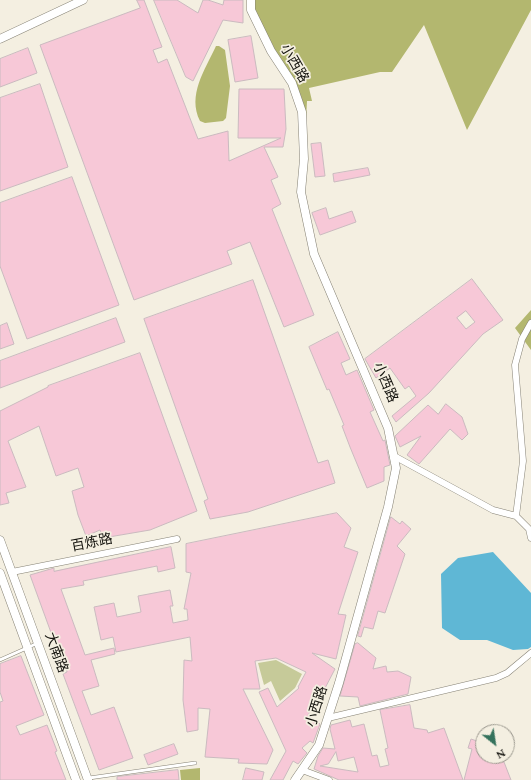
<!DOCTYPE html>
<meta charset="utf-8">
<style>
body{margin:0}
#map{position:relative;width:531px;height:780px;overflow:hidden;background:#f4efe1;font-family:Spectral,serif}
canvas{display:block}
.north{position:absolute;left:475px;top:724px;width:40px;height:40px;box-sizing:border-box;background:#f4efe1;border:1px solid #9a978d;border-radius:50%;rotate:150deg;font-size:11px;font-weight:700;line-height:16px;text-align:center;color:#14130e}
.north::after{content:'';display:block;margin:auto;width:14px;height:18px;background:#35725c;clip-path:polygon(50% 0,100% 100%,50% 72%,0 100%)}
</style>
<div id="map">
<canvas width="531" height="780"></canvas>
<div class="north">N</div>
</div>
<script>
const c = document.querySelector('canvas').getContext('2d');
c.lineJoin = 'round';
function fill(path, color) {
  c.fillStyle = color;
  c.fill(path, 'evenodd');
}
function trace(path, color, width, dash) {
  c.strokeStyle = color;
  c.lineWidth = width;
  c.lineCap = dash ? 'butt' : 'round';
  c.setLineDash(dash || []);
  c.stroke(path);
}
function label(font, color, halo, rows, align = 'center') {
  c.font = font + ' Spectral,"Noto Sans SC",serif';
  c.lineWidth = 3.5;
  c.setLineDash([]);
  c.textBaseline = 'middle';
  c.strokeStyle = halo;
  c.fillStyle = color;
  for (const [text, x, y, turn = 0] of rows) {
    c.save();
    c.translate(x, y);
    c.rotate((+turn || 0) * Math.PI / 180);
    c.textAlign = isNaN(turn) ? turn : align;
    if (halo) c.strokeText(text, 0, 0);
    c.fillText(text, 0, 0);
    c.restore();
  }
}
fill(new Path2D(`
 M276 660 302 674 295 688 280 701 271 681 264 685 258 663Z`), '#c6ca99');
fill(new Path2D(`
 M251 0H531V10L467 130 424 25 392 72H380L309 88 312 101H307L304 159 302 112 292 83 271 51Z
 M216 46H219L225 50 230 86 226 118 223 121 205 123 200 121C187 95 205 70 216 46Z
 M531 310V350L515 328Z
 M200 768V780H181L180 770Z`), '#b3b76f');
fill(new Path2D(`
 M493 552 531 593V647L528 649 513 650 487 640H460L442 628 441 574 458 558Z`), '#5fb7d5');
const building = new Path2D(`
 M137 0H144L162 47 153 50 158 63 167 59 198 139 228 131 229 161 281 138H238L239 89H284L286 129 283 147H264L278 177 271 180 281 204 272 209 314 315 284 327 250 242 227 251 232 264 134 300 40 45 140 8Z
 M154 0H177L198 13 203 0H208L223 5 224 0H243V23L223 20 193 81 186 77Z
 M251 36 258 78 235 82 228 40Z
 M28 48 37 73 0 87V59Z
 M40 84 68 167 0 191V98Z
 M321 143 325 176 315 177 311 144Z
 M368 168 370 175 334 182 333 174Z
 M72 177 119 305 27 339 0 266V203Z
 M326 208 329 219 352 211 356 222 320 235 312 213Z
 M472 279 503 320 483 334 429 393 396 422 392 416 416 396 409 386 405 389 390 368 376 378 365 359ZM466 311 475 322 466 329 457 318Z
 M253 280 318 463 328 460 335 483 248 512 210 519 204 501 208 499 144 319Z
 M116 318 125 342 0 388V361Z
 M7 323 14 344 0 349V326Z
 M338 332 350 359 341 363 346 375 357 370 374 410 370 412 383 441 385 440 390 465 384 467V481L367 488 350 447 342 426 344 425 329 389 327 390 309 347Z
 M140 353 197 511 150 530 103 538 100 530 86 536 78 515 72 491 84 487 78 468 56 476 39 426 8 441 26 487 6 493 9 503 0 505V411L48 387V386Z
 M446 404 462 417 468 434 462 440 450 429 419 464 407 455 421 436 400 447 395 436 428 405 438 414Z
 M337 513 351 528 344 547 358 552 338 614 346 615 336 659 312 653 335 669 323 692 325 694 322 703 318 700 308 715 320 724 313 743 310 741 302 748 307 753 298 764 293 761 283 780H270L286 751 259 692 268 688 277 707 299 688 298 687 306 672 276 658 255 661 260 689H243L273 750 267 764 238 763 239 759 205 757 210 709 198 708V730L187 732 183 700 184 660 192 661 190 637 116 652 113 637 101 640 94 607 114 603 117 617 141 612 138 596 170 590 173 606H170L173 623 188 620 187 609H184L191 573 186 572V544Z
 M391 517 400 524 402 521 411 529 397 546 405 554 385 613 378 611 373 629 364 627 361 637 358 636Z
 M171 547 175 568 158 572 157 566 83 581 84 585 61 589 85 655 114 648 115 654 91 660 99 686 82 691 91 715 114 707 133 758 99 770 63 674 67 672 64 659 61 660 30 575 54 568V571Z
 M358 643 376 658 373 669 386 666 387 672 398 671 411 677 408 694 360 706 358 697 340 696 355 644Z
 M21 656 44 715 16 726 20 735 47 725 57 751 55 752 66 780H0V702L3 701 0 692V664Z
 M410 705 414 728 427 730 428 733 444 728 463 780H339L314 769 318 756 323 748 335 749 330 729 331 725 350 720 352 727 364 724 372 756 377 755 380 767 389 765 385 749 388 748 380 710ZM336 752 338 761 354 757 358 772 320 766 328 764Z
 M483 734V756H486L485 759 504 762 511 780H464L472 749 468 748 471 739 477 741Z
 M174 744 178 754 148 765 144 755Z
 M246 768 264 772 262 780H243Z
 M178 770 179 780H117V777Z`);
fill(building, '#f7c8d7');
trace(building, '#cababf', 1);
const lane = new Path2D(`
 M0 660 38 643
 M89 778 195 763`);
const street = new Path2D(`
 M394 456 493 510 516 516 529 529 531 538
 M516 516 523 461 515 365 522 339 531 323
 M12 572 177 539
 M328 718 496 678 507 673 531 653
 M302 770 329 780`);
const secondary = new Path2D(`
 M251 0V10L271 51 292 83 302 112 304 159 301 192 314 254 388 428 396 468 388 507 339 683 319 745 295 780
 M0 39 83 0
 M0 540 88 780
 M0 573 76 780`);
trace(lane, '#868275', 4);
trace(street, '#868275', 7);
trace(secondary, '#868275', 9);
trace(lane, '#fff', 3);
trace(street, '#fff', 6);
trace(secondary, '#fff', 8);
label('14px', '#14130e', '#f4efe1', [
 ["小西路",293,64,60],
 ["小西路",384,383,67],
 ["百炼路",92,544,-11],
 ["大南路",55,653,70],
 ["小西路",318,707,-73]
]);
</script>
